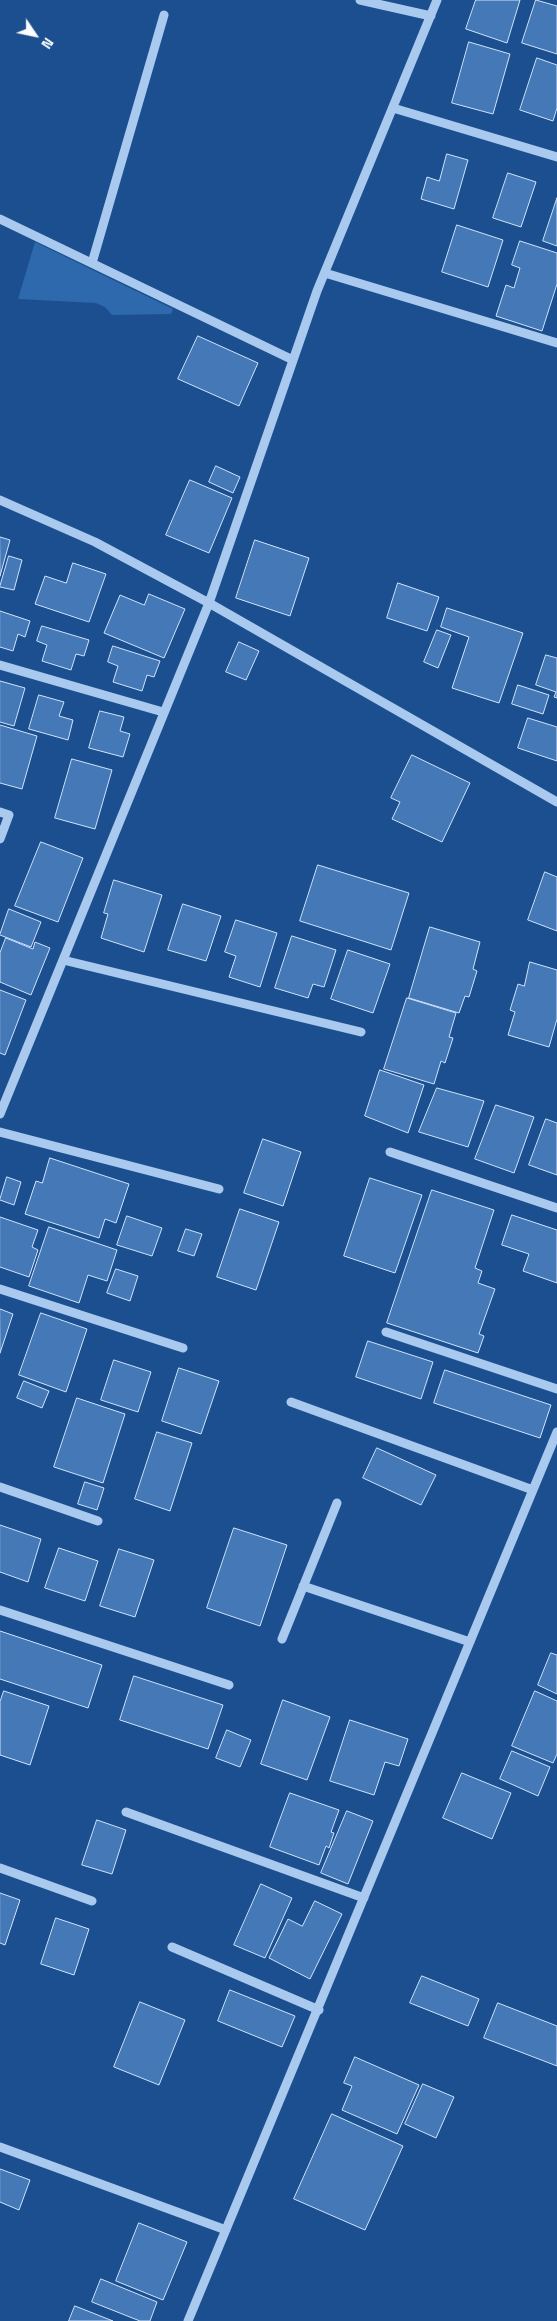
<!DOCTYPE html>
<style>
body{margin:0}
#map{position:relative;width:557px;height:2321px;overflow:hidden;background:#1b4f8f;font-family:"Space Grotesk",sans-serif}
canvas{display:block}
.north{position:absolute;left:10px;top:10px;width:50px;height:50px;-webkit-text-stroke:4px #1b4f8f;paint-order:stroke;rotate:124deg;font-size:14px;font-weight:700;line-height:20px;text-align:center;color:#fff}
.north::after{content:'';display:block;margin:auto;width:18px;height:22px;background:#fff;clip-path:polygon(50% 0,100% 100%,50% 72%,0 100%)}
</style>
<div id="map">
<canvas width="557" height="2321"></canvas>
<div class="north">N</div>
</div>
<script>
const c = document.querySelector('canvas').getContext('2d');
c.lineJoin = 'round';
function fill(path, color) {
  c.fillStyle = color;
  c.fill(path, 'evenodd');
}
function trace(path, color, width, dash) {
  c.strokeStyle = color;
  c.lineWidth = width;
  c.lineCap = dash ? 'butt' : 'round';
  c.setLineDash(dash || []);
  c.stroke(path);
}
fill(new Path2D(`
 M35 242 173 309 171 314 112 315 105 307 96 303 18 299Z`), '#2e69ad');
const building = new Path2D(`
 M476 0H520L507 43 466 29Z
 M536 0 557 6V54L522 43Z
 M469 42 510 54 493 114 452 103Z
 M537 58 557 65V108L553 121 520 110Z
 M447 154 468 160 454 209 421 199 427 177 439 181Z
 M508 173 536 182 521 227 493 218Z
 M557 198V246L543 241Z
 M457 225 503 240 488 287 442 272Z
 M520 241 557 253V284L542 331 496 316 506 285 514 288 520 268 512 265Z
 M198 336 258 363 239 406 178 379Z
 M216 466 240 477 233 493 209 482Z
 M190 480 232 498 209 553 166 535Z
 M0 537 10 540 0 576Z
 M255 540 309 558 290 616 236 598Z
 M9 556 22 560 14 590 0 587Z
 M73 563 106 574 89 622 35 604 45 576 66 583Z
 M398 583 439 597 427 631 387 618Z
 M149 594 185 609 164 658 104 633 120 595 144 605Z
 M447 608 523 633 499 703 452 688 469 637 441 627Z
 M0 611 30 621 25 637 18 634 13 651 0 647Z
 M42 626 89 640 84 656 76 654 71 670 42 661 47 645 37 641Z
 M437 630 451 635 438 668 424 662Z
 M239 642 259 651 246 680 226 672Z
 M113 646 160 661 154 677 147 675 142 691 113 682 118 666 108 662Z
 M546 655 557 658V698L554 697 556 692 536 685Z
 M0 681 25 688 14 726 0 722Z
 M518 685 549 695 543 714 512 704Z
 M39 695 64 702 59 716 73 720 68 740 29 729Z
 M100 711 124 717 120 731 130 734 123 757 89 748Z
 M528 718 557 727V761L518 748Z
 M0 725 37 736 22 789 0 783Z
 M412 755 470 783 442 842 392 819 400 802 391 798Z
 M72 759 112 770 95 829 55 818Z
 M41 842 83 858 58 922 15 906Z
 M318 865 409 893 391 950 300 921Z
 M545 872 557 877V931L528 920Z
 M114 880 162 895 144 952 101 938 108 914 104 913Z
 M183 904 221 916 206 961 168 950Z
 M9 909 41 922 31 947 0 935Z
 M236 920 277 933 260 987 229 977 236 956 225 952Z
 M430 927 480 942 473 969 477 971 469 997 465 996 459 1013 409 998Z
 M292 936 336 950 324 987 313 984 308 998 275 988Z
 M6 938 33 949 35 942 50 948 31 995 0 982V953Z
 M348 950 390 964 373 1013 331 999Z
 M530 962 557 970V1019L549 1047 508 1035 515 1012 510 1010 518 984 524 986Z
 M0 990 26 1000 5 1055 0 1053Z
 M407 998 456 1013 449 1037 453 1038 445 1063 441 1061 434 1084 384 1069Z
 M380 1070 424 1085 408 1133 365 1116Z
 M437 1088 484 1101 468 1147 419 1132Z
 M496 1105 534 1117 514 1173 475 1159Z
 M546 1119 557 1123V1175L529 1165Z
 M263 1139 301 1152 283 1206 244 1193Z
 M50 1158 129 1184 116 1223 105 1219 99 1238 25 1214 36 1181 42 1183Z
 M7 1177 21 1182 14 1205 0 1200Z
 M370 1178 422 1195 395 1273 344 1256Z
 M432 1190 494 1210 475 1268 482 1271 478 1283 495 1289 479 1334 484 1336 478 1353 387 1323Z
 M240 1209 279 1222 256 1290 217 1277Z
 M512 1215 557 1230V1283L523 1271 529 1254 502 1245Z
 M127 1216 162 1228 152 1256 117 1245Z
 M0 1217 38 1230 32 1247 38 1250 29 1277 0 1267Z
 M49 1227 117 1250 107 1281 88 1275 79 1303 29 1286Z
 M186 1229 202 1234 194 1256 178 1251Z
 M116 1269 138 1276 130 1301 107 1293Z
 M0 1309 13 1314 0 1353Z
 M41 1313 87 1329 66 1392 19 1375Z
 M368 1341 433 1362 421 1399 356 1377Z
 M114 1360 151 1372 138 1412 101 1400Z
 M179 1368 219 1381 201 1434 162 1421Z
 M445 1370 551 1405 540 1438 434 1403Z
 M24 1381 49 1391 42 1408 17 1398Z
 M77 1398 125 1414 103 1483 54 1467Z
 M157 1432 192 1443 170 1511 135 1499Z
 M377 1448 436 1475 421 1505 363 1478Z
 M85 1482 104 1488 97 1510 78 1504Z
 M0 1525 41 1539 28 1582 0 1572Z
 M234 1528 287 1545 260 1626 207 1608Z
 M59 1548 98 1561 85 1601 45 1588Z
 M119 1549 154 1560 135 1617 100 1606Z
 M0 1631 102 1665 88 1708 0 1679Z
 M551 1653 557 1655V1694L538 1685Z
 M134 1676 223 1705 208 1749 120 1720Z
 M4 1691 49 1706 30 1765 0 1755V1702Z
 M535 1691 557 1701V1754L553 1763 512 1746Z
 M283 1700 330 1717 307 1780 261 1764Z
 M350 1720 408 1739 399 1766 385 1762 374 1795 330 1781Z
 M227 1730 251 1740 240 1767 216 1758Z
 M512 1751 550 1767 538 1796 500 1779Z
 M462 1773 511 1793 492 1839 443 1818Z
 M290 1793 339 1810 331 1832 334 1833 329 1848 326 1846 319 1865 270 1847Z
 M347 1811 373 1821 348 1884 321 1873Z
 M97 1820 126 1830 112 1874 82 1865Z
 M261 1884 292 1898 265 1958 234 1945Z
 M0 1893 20 1900 5 1945 0 1943Z
 M315 1901 342 1914 310 1979 269 1958 288 1919 302 1926Z
 M56 1918 89 1929 74 1975 41 1964Z
 M422 1976 479 1999 468 2026 410 2003Z
 M230 1990 295 2016 282 2047 218 2021Z
 M140 2002 185 2020 159 2085 114 2067Z
 M498 2003 557 2026V2066L484 2038Z
 M355 2057 419 2085 397 2134 342 2110 352 2086 344 2083Z
 M423 2084 454 2097 436 2138 405 2124Z
 M332 2114 403 2146 365 2230 294 2199Z
 M0 2169 30 2180 19 2210 0 2202Z
 M139 2223 187 2242 163 2300 116 2281Z
 M101 2279 157 2302 150 2321H140L92 2302Z
 M75 2306 113 2321H69Z`);
fill(building, '#4478b7');
trace(building, '#cfe3fa', 1);
trace(new Path2D(`
 M360 0 431 16
 M393 108 557 157
 M0 219 293 360
 M92 263 164 15
 M325 273 557 343
 M0 500 95 542 209 603 557 802
 M0 665 163 712
 M0 812 9 815 0 839
 M63 960 361 1032
 M0 1114 209 603 317 291 437 0
 M0 1132 219 1189
 M390 1152 557 1208
 M0 1289 183 1348
 M386 1332 557 1389
 M291 1402 533 1490
 M0 1487 98 1521
 M303 1586 470 1642
 M0 1610 229 1685
 M282 1639 337 1503
 M126 1812 364 1898
 M0 1868 92 1901
 M172 1947 319 2010
 M0 2147 226 2230
 M188 2321 557 1432`), '#a9c9ee', 9);
</script>
